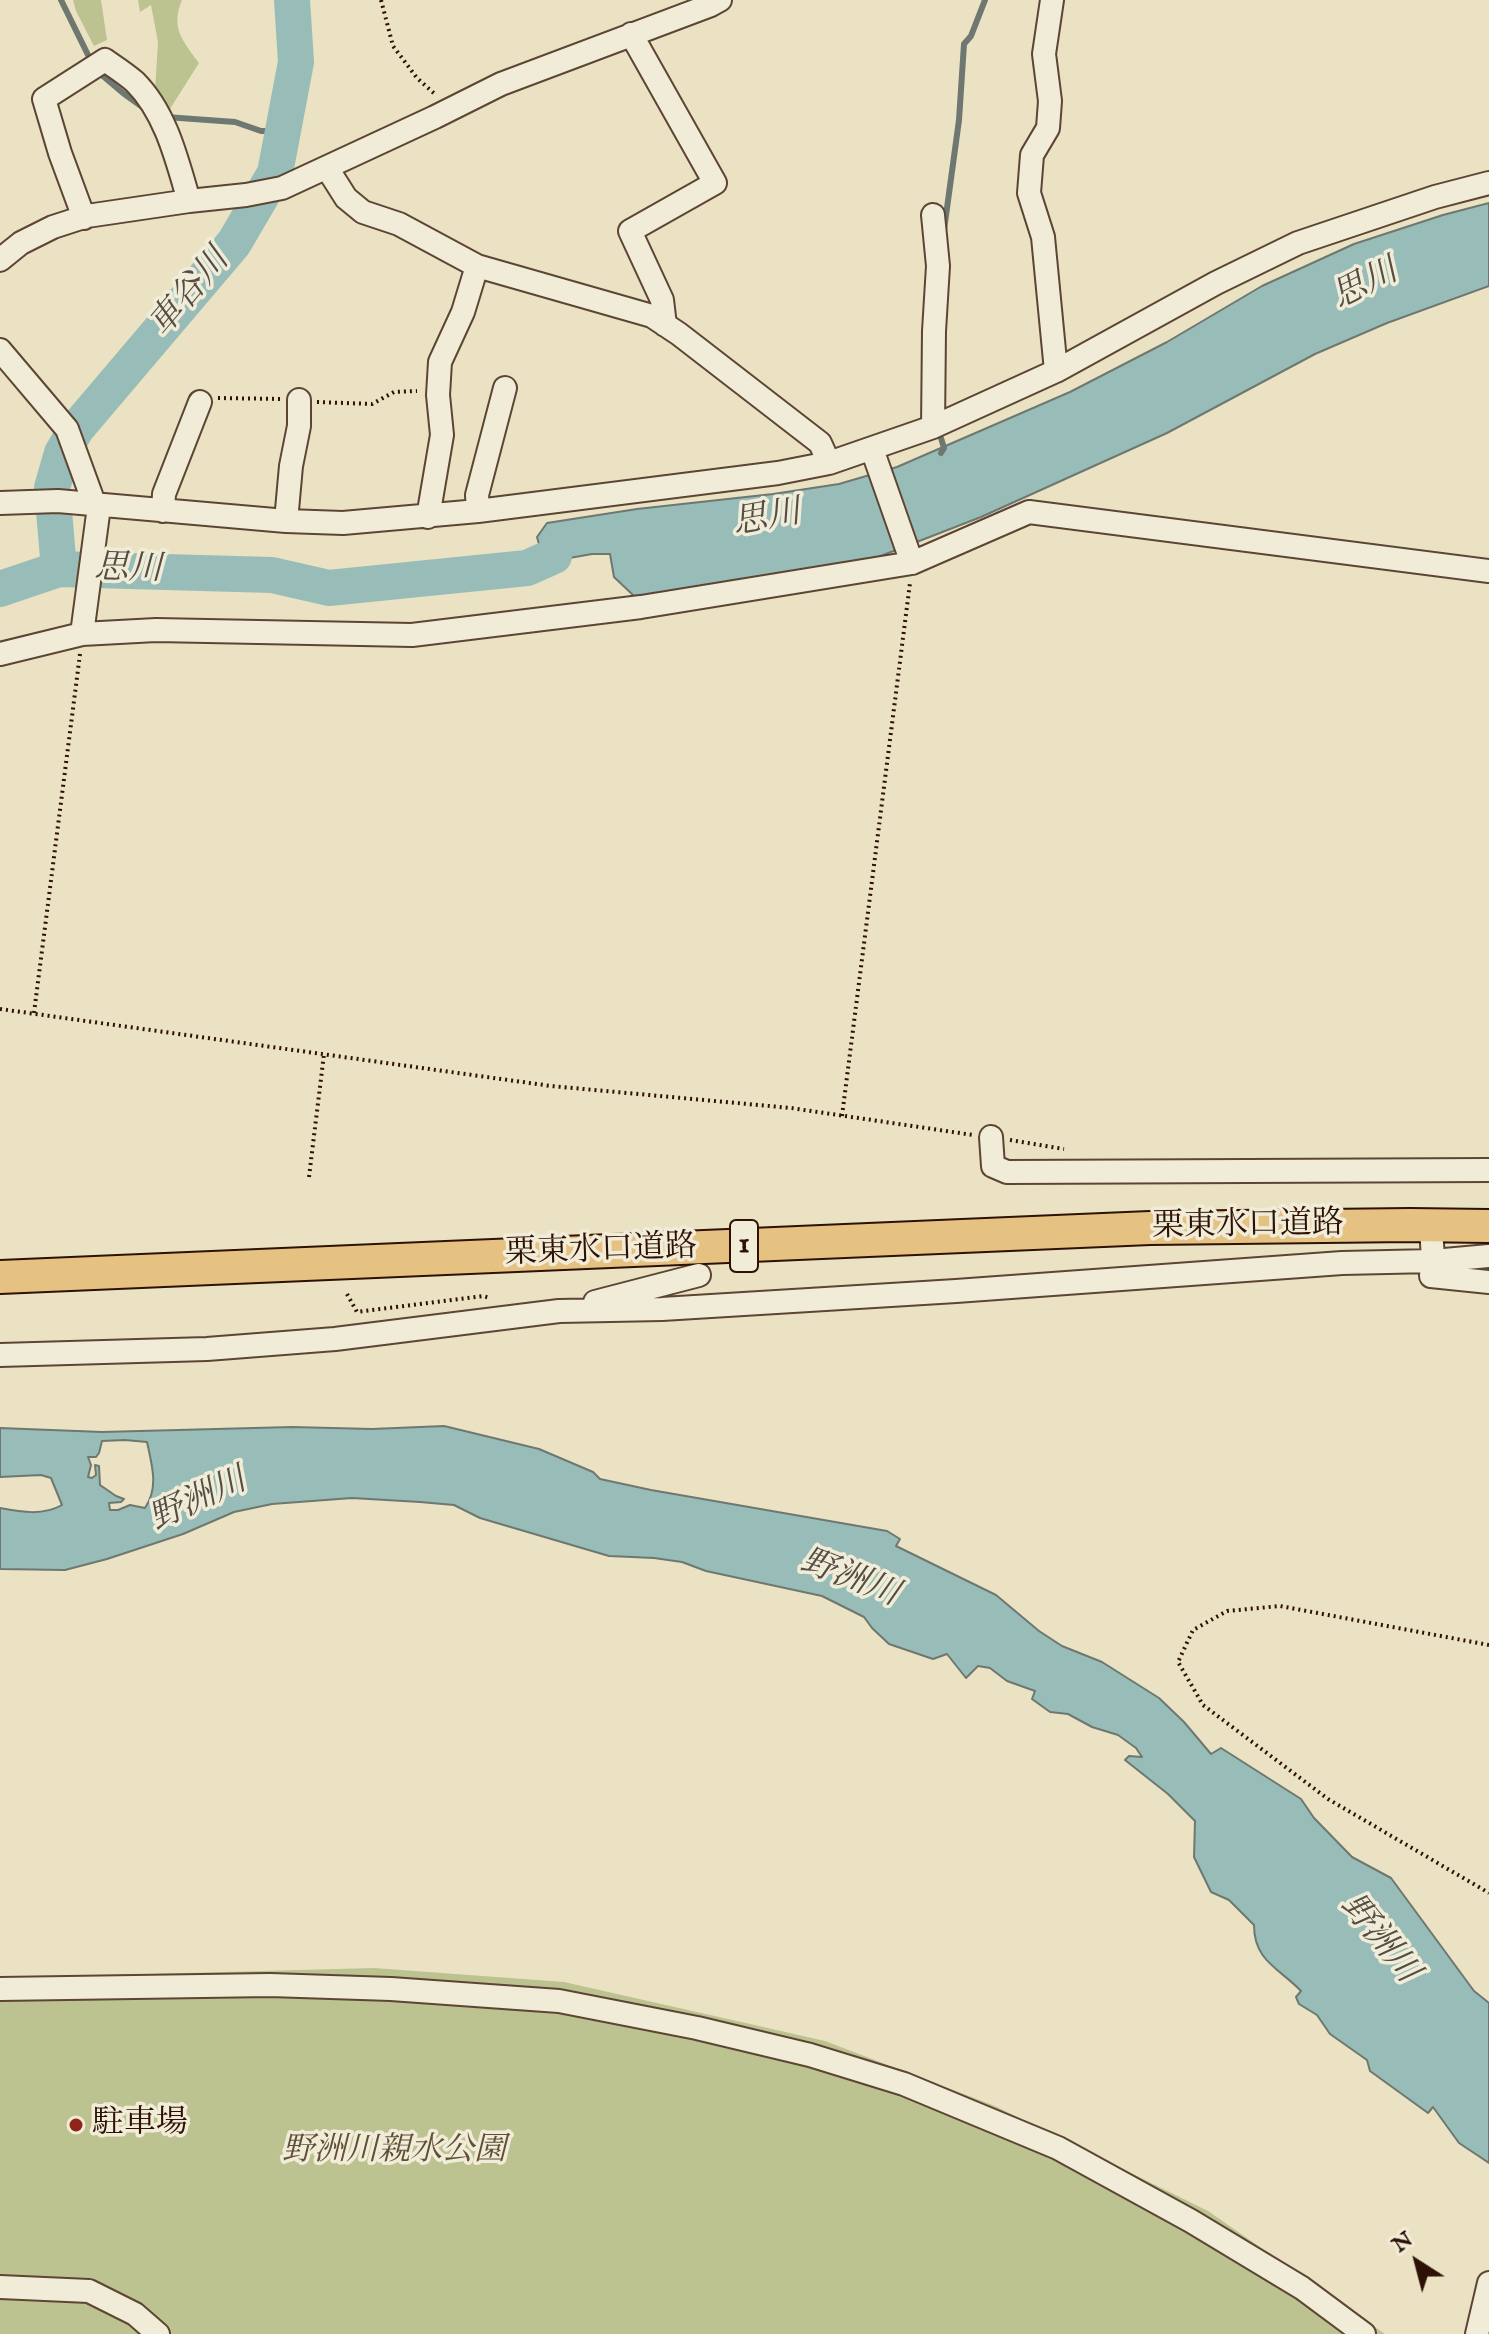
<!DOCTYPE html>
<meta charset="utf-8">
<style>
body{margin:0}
#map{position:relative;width:1489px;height:2334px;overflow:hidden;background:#eae2c3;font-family:"IM FELL English",serif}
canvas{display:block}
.north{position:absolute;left:1377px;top:2222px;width:80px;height:80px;-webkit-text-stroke:6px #f1ecd8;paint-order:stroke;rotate:324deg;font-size:22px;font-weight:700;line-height:32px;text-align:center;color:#2e1105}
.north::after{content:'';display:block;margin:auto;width:28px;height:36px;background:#2e1105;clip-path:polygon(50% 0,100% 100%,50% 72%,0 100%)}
</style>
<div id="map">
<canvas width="1489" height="2334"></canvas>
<div class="north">N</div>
</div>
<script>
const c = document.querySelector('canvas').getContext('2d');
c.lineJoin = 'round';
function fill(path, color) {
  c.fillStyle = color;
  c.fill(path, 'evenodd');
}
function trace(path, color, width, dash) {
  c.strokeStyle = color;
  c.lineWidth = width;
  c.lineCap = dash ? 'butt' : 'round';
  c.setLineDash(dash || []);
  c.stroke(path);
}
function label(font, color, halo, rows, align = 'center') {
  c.font = font + ' "IM FELL English","Noto Serif JP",serif';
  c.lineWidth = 7;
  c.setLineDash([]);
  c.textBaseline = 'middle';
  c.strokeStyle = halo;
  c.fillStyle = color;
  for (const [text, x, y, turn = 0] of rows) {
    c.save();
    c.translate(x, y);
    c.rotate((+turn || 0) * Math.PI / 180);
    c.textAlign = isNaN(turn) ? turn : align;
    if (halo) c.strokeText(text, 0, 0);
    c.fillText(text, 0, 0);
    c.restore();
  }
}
fill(new Path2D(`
 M73 0H101L107 40 94 46 76 11Z
 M138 0H182C170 28 183 41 199 63L168 112 155 91 158 42 151 5 140 12Z
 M374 1968 564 1982 825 2041 995 2106 1208 2211 1385 2334H0V1978Z`), '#bcc290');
const water = new Path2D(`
 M1489 203V286L1387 323 1315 354 1167 433 981 517 873 559 650 596H634L614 577 610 554H592L547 562 529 572 507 571 541 551 537 537 547 523 637 509 773 494 839 484 897 467 1070 392 1167 342 1262 286 1354 244 1443 215Z
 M444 1426 539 1449 593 1472 600 1479 651 1490 887 1531 900 1539 896 1546 996 1595 1039 1631 1062 1646 1102 1662 1159 1698 1184 1722 1211 1754 1221 1748 1301 1799 1314 1818 1352 1857 1391 1878 1474 1991 1489 2003V2163L1459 2143 1433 2107 1428 2113 1370 2071 1367 2060 1330 2034 1317 2015 1299 2004 1296 1997 1301 1991C1279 1968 1254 1961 1254 1925L1229 1900 1211 1892 1194 1857 1195 1821 1168 1794 1125 1760 1129 1756 1142 1757 1136 1748 1118 1735 1092 1727 1068 1714 1050 1712 1032 1699 1035 1691 1007 1681 990 1668 978 1666 966 1678 947 1654 933 1659 889 1644 872 1628 864 1617 822 1596 706 1571 682 1562 654 1558 609 1556 480 1518 454 1505 420 1502 352 1498 272 1504 234 1512 183 1534 107 1559 65 1570 0 1569V1508C21 1512 43 1516 62 1505L51 1478 41 1475 0 1477V1428L102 1432 292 1427 372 1429ZM125 1440 147 1442C152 1465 159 1488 145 1508L130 1505 118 1510H110L109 1503 121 1502 124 1499 116 1496 100 1485 99 1466 95 1465 96 1475 92 1478 88 1477 91 1465 88 1457H96L99 1453 102 1441Z`);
fill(water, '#98bdb8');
trace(water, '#6e7870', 2);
trace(new Path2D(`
 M61 0 91 61
 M97 71 123 93 148 111
 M166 117 235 122 261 131H272L281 140
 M944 230 959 120 964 44 971 36 985 0
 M941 438 944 448 941 453`), '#6e7870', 6);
trace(new Path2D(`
 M59 569 52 488 62 453 77 428 234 243 275 173 296 62 292 0
 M0 589 59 569 272 575 329 588 527 568 554 556`), '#98bdb8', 36);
const minor = new Path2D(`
 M1052 0 1044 54 1050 101 1048 128 1032 155 1029 193 1043 237 1056 371
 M631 34 715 183 630 231 662 300 665 325
 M327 168 346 198 363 212 399 224 477 266 652 316 679 334 820 443 829 463
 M933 215 938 266 934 331 933 427
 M84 218 60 153 44 99 105 60C115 67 126 74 135 82 166 113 177 160 189 201
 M0 260 21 243 53 227 87 216 189 201 246 195 282 188 435 117 501 84 711 5 720 0
 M0 350 67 429 98 514 82 634
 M872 449 912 563
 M0 503 58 501 286 521 343 523 478 511 778 473 829 463 933 427 1056 371 1216 283 1298 243 1435 197 1489 183
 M163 511 164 494 200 402
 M478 511 477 495 505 388
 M428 517 442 435 438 395 440 362 463 312 477 266
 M286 521 291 466 299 426V400
 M0 654 82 634 156 630 412 635 641 607 912 563 1029 512 1489 571
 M991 1137 993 1166 1007 1172 1489 1170
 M1431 1225 1433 1261 1431 1276 1489 1282
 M595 1302 699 1275
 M0 1355 207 1349 335 1339 559 1311 662 1309 956 1291 1342 1263 1433 1261 1489 1256
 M0 1989 270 1985 391 1989 559 2001 697 2028 810 2055 904 2084 1058 2148 1191 2221 1302 2288 1364 2334
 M0 2287 89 2291 135 2314 158 2334
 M1477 2334 1489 2283`);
const highway = new Path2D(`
 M0 1277 1150 1228 1410 1225 1489 1226`);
trace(minor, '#5d4534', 26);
trace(highway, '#2e1105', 36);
trace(new Path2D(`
 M381 0 393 46 417 78 436 95
 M218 398 281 399
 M317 402 372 404 394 392 417 391
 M0 1009 551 1086 791 1108 973 1135
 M34 1013 80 654
 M842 1116 910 583
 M1010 1140 1064 1149
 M309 1177 324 1054
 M347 1294 357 1312 483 1296 490 1298
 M1489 1645 1280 1606 1227 1611 1193 1630 1178 1662 1203 1705 1328 1799 1489 1893`), '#2e1105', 4, [2, 4]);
trace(minor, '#f1ecd8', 22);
trace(highway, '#e5c182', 32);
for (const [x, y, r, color] of [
 [76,2125,8,"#8f2418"]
]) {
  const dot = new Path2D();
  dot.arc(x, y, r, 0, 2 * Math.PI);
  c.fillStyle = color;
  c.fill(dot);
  trace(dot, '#f1ecd8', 3);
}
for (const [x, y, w] of [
 [744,1246,28]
]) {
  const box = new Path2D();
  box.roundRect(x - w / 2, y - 26, w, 52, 6);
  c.fillStyle = '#f1ecd8';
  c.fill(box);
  trace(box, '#2e1105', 2);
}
label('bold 30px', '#2e1105', null, [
 ["1",744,1246]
]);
label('32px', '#2e1105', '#f1ecd8', [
 ["栗東水口道路",1248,1227,-1],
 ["栗東水口道路",601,1252,-2]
]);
label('32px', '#2e1105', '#f1ecd8', [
 ["駐車場",92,2125]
], 'left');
label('italic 32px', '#604f36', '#f1ecd8', [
 ["野洲川親水公園",394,2152]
]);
label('italic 34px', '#534d44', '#f1ecd8', [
 ["思川",1366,286,-27],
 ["車谷川",191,294,-50],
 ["思川",767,520,-10],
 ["思川",128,571,1],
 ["野洲川",199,1502,-25],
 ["野洲川",849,1580,21],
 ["野洲川",1378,1940,51]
]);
</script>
